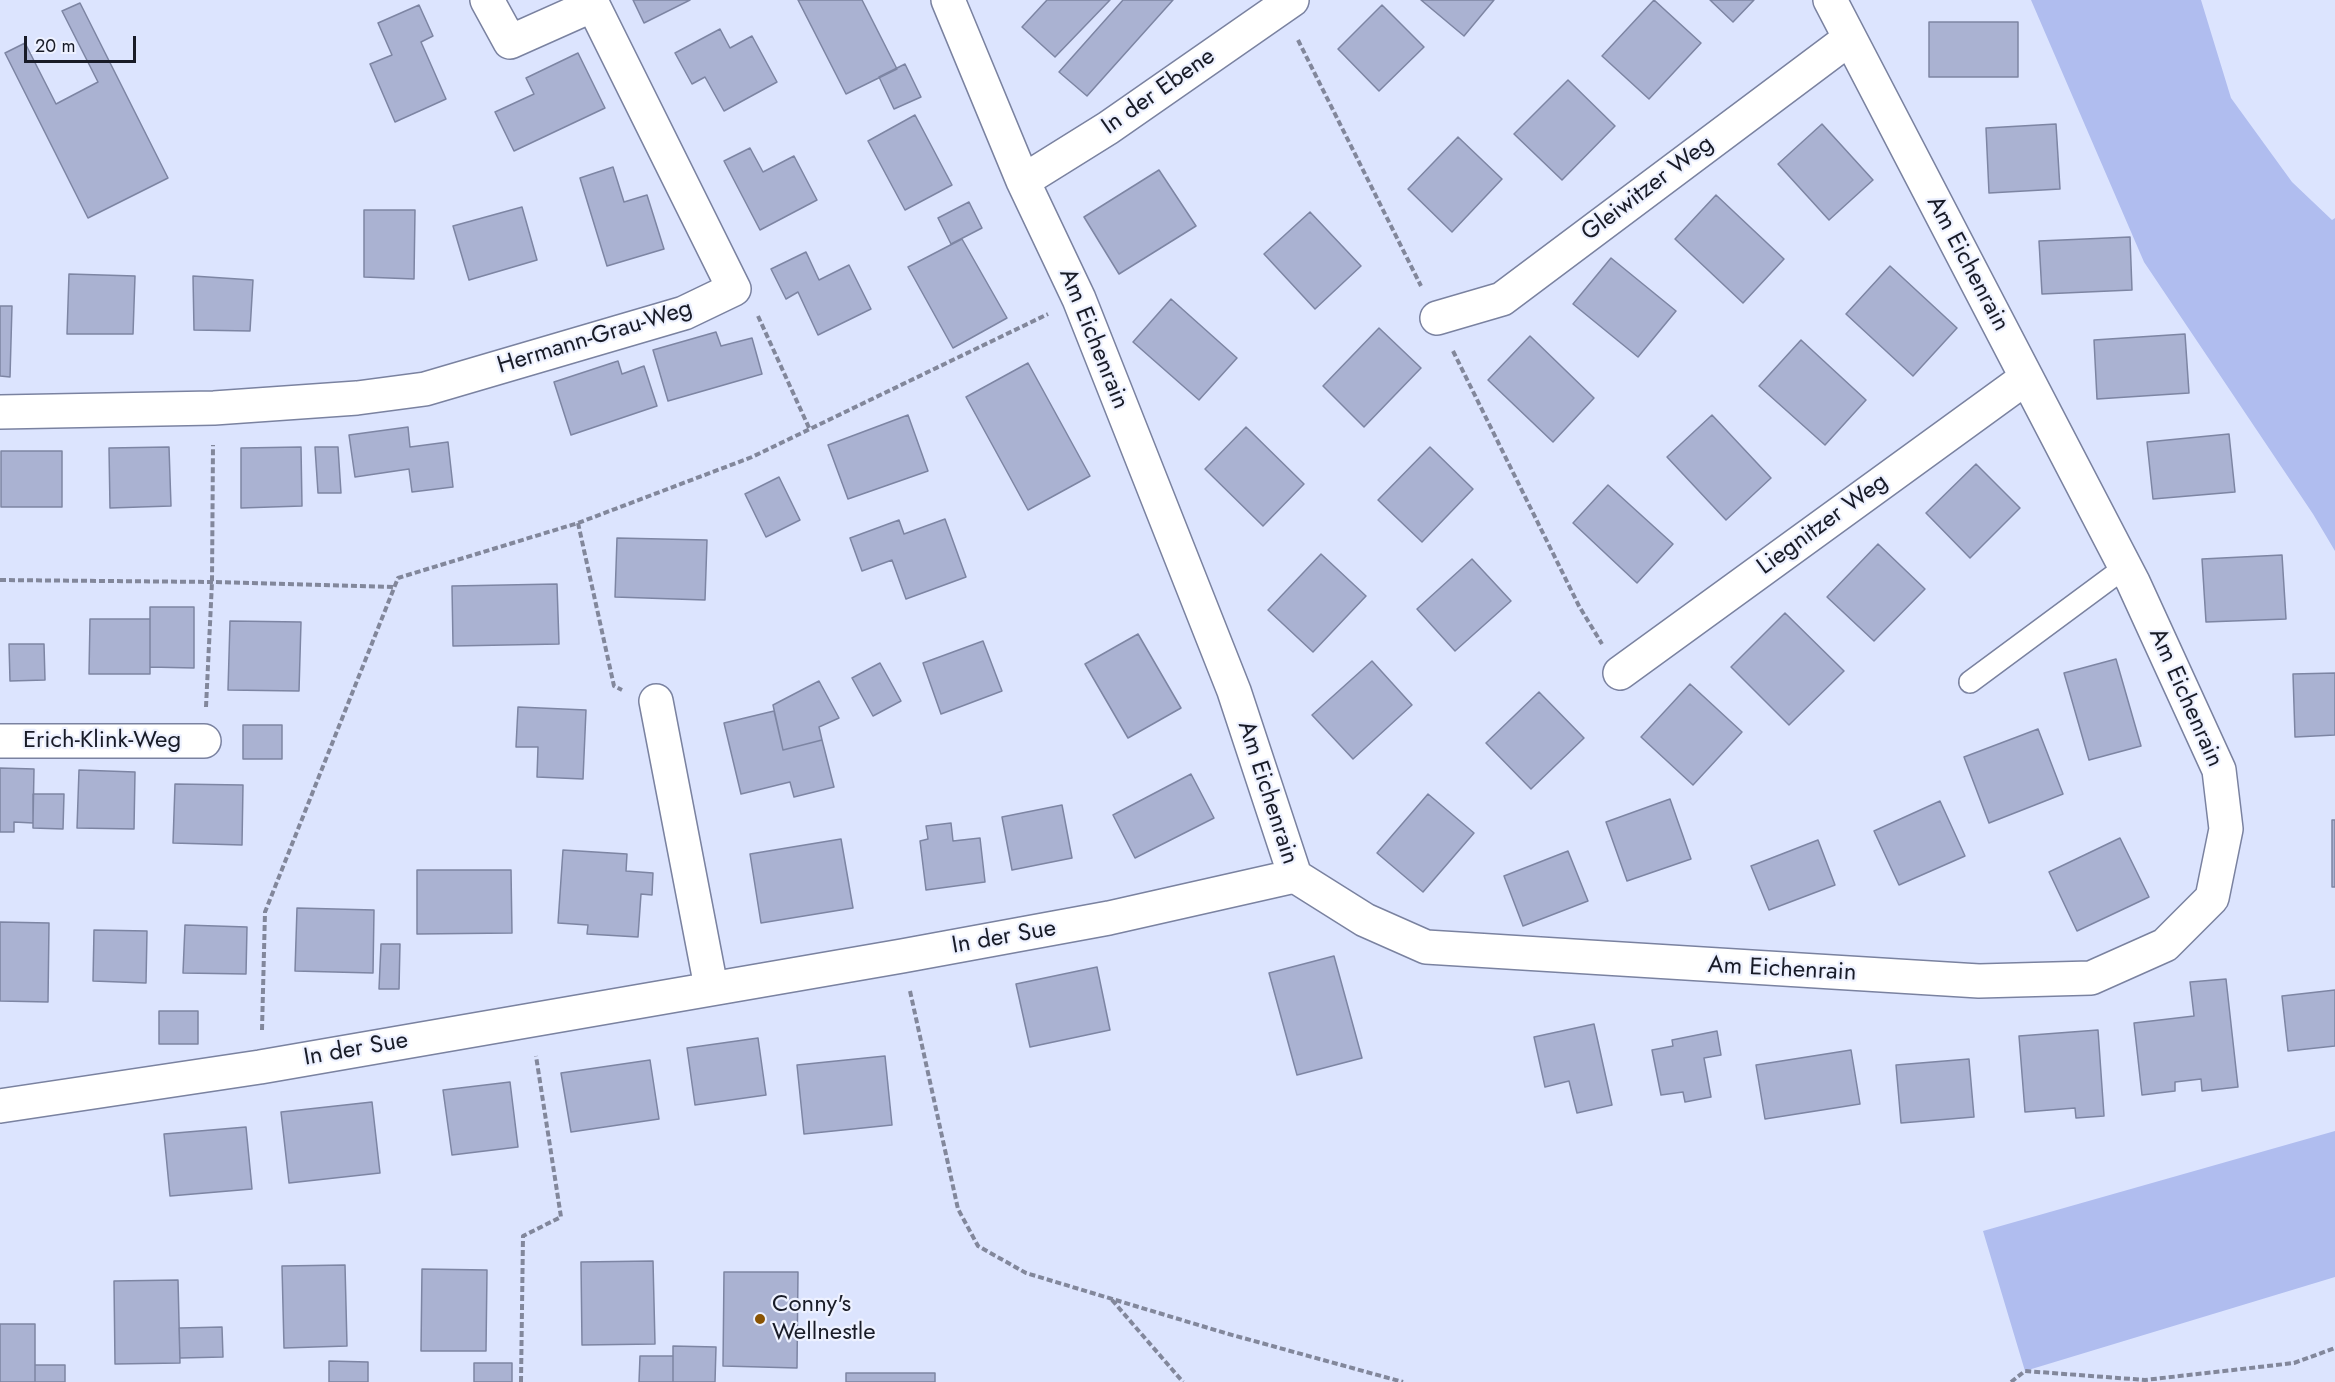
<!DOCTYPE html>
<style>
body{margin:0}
#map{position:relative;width:2335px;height:1382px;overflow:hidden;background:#dce4fe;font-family:Jost,sans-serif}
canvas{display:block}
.scale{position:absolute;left:24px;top:36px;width:112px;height:27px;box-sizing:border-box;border:3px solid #181b27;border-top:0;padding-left:8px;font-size:18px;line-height:21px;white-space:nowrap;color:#181b27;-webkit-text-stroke:4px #edf1ff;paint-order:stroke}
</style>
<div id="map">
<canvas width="2335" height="1382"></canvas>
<div class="scale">20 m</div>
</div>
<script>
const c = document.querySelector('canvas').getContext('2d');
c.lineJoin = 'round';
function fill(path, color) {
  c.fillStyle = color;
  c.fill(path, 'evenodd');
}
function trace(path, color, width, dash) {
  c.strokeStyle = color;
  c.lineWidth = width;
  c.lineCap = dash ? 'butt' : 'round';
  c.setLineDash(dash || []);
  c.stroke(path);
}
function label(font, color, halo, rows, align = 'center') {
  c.font = font + ' Jost,sans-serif';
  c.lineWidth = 4.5;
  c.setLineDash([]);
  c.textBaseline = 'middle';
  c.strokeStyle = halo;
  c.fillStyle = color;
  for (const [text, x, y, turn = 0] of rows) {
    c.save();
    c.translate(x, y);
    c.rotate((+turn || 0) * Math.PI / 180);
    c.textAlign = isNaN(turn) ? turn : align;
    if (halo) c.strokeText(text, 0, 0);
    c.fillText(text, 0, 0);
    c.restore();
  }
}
fill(new Path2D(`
 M2031 0H2201L2231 98 2292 182 2332 220 2335 218V551L2313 514 2144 262Z
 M2335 1131V1277L2025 1371 1983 1231Z`), '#b0bdef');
const building = new Path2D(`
 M633 0H690L644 23Z
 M798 0H862L897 69 846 94Z
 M1047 0H1110L1055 57 1022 27Z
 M1123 0H1173L1087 96 1059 72Z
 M1421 0H1494L1464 36Z
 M1654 0 1701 43 1649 99 1602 56Z
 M1710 0H1754L1733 22Z
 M80 3 168 178 88 218 5 53 25 43 56 104 98 82 62 11Z
 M419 5 433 36 421 42 446 99 395 122 370 64 392 55 378 23Z
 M1382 5 1424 47 1379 91 1338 49Z
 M1929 22H2018V77H1929Z
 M720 29 730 48 752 36 777 82 724 111 705 77 692 84 675 53Z
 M578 53 605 108 514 151 495 112 534 94 526 78Z
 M905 64 921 97 894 109 879 77Z
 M1568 80 1615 126 1562 180 1514 134Z
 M915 115 952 185 905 210 868 141Z
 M1822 124 1873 180 1829 220 1778 164Z
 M2056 124 2060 189 1989 193 1986 128Z
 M1458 137 1502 179 1452 232 1408 189Z
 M750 148 763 172 794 156 817 200 760 230 724 161Z
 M613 167 624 202 647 195 664 249 607 266 580 178Z
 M1159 170 1196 226 1119 274 1084 217Z
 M1716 195 1784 259 1743 303 1675 239Z
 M969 202 982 228 951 244 938 218Z
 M522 207 537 260 469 280 453 226Z
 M364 210H415L414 279 364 277Z
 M1310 212 1361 266 1315 309 1264 254Z
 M2130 237 2132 290 2042 294 2039 241Z
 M962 239 1007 318 953 348 908 267Z
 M806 252 819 280 849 265 871 309 818 335 798 292 786 299 771 269Z
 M1611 258 1676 311 1638 357 1573 304Z
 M1890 266 1957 328 1913 376 1846 314Z
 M69 274 135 276 133 334H67Z
 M193 276 253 280 250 331 194 330Z
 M1171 299 1237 358 1199 400 1133 342Z
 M0 306H12L10 377 0 376Z
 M1379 328 1421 368 1364 427 1323 386Z
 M716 332 721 346 752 338 762 374 668 401 653 350Z
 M2185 334 2189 393 2097 399 2094 340Z
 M1530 336 1594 398 1553 442 1488 380Z
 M1801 340 1866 400 1825 445 1759 386Z
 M618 361 622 374 644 366 657 406 571 435 554 382Z
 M1028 363 1090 476 1028 510 966 397Z
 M908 415 928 471 848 499 828 445Z
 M1712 415 1771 478 1726 520 1667 457Z
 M408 427 410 447 448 442 453 487 412 492 409 469 355 477 349 435Z
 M1246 427 1304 484 1263 526 1205 469Z
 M2229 434 2235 492 2153 499 2147 442Z
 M169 447 171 506 110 508 109 448Z
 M301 447 302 506 241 508V448Z
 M315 447H338L341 493H318Z
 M1430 447 1473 489 1422 542 1378 500Z
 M1 451H62V507H1Z
 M1976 464 2020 508 1970 558 1926 513Z
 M779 477 800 520 766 537 745 494Z
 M1608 485 1673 544 1637 583 1573 523Z
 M945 519 966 577 906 599 892 560 862 571 850 538 899 520 904 534Z
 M617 538 707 540 705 600 615 597Z
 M1878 544 1925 589 1874 641 1827 597Z
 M1321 554 1366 596 1313 652 1268 610Z
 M2282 555 2286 619 2206 622 2202 559Z
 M1472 559 1511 601 1455 651 1417 609Z
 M557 584 559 644 453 646 452 586Z
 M150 607H194V668L150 667Z
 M1785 613 1844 671 1789 725 1731 667Z
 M90 619H150V674H89Z
 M230 621 301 622 299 691 228 690Z
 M1138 634 1181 708 1128 738 1085 664Z
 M983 641 1002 691 941 714 923 663Z
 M9 644H44L45 680 10 681Z
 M2116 659 2141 746 2089 760 2064 673Z
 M1372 661 1412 705 1353 759 1312 715Z
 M880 663 901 701 873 716 852 678Z
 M2335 673V735L2295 737 2293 674Z
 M819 681 839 718 819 727 822 740 783 750 773 705Z
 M1690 684 1742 732 1693 785 1641 737Z
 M1539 692 1584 738 1531 789 1486 743Z
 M518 707 586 710 583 779 537 777 538 747H516Z
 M774 711 783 750 822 740 834 787 794 797 790 782 741 794 724 723Z
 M243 725H282V759H243Z
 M2038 729 2063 794 1989 823 1964 757Z
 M0 768 34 769 33 823 14 822V832H0Z
 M79 770 135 772 134 829 77 828Z
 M1191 774 1214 818 1135 858 1113 815Z
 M175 784 243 785 242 845 173 843Z
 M33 794H64L63 829 33 828Z
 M1428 794 1474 833 1423 892 1377 853Z
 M1670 799 1691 859 1627 881 1606 822Z
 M1940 801 1965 856 1899 885 1874 831Z
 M1062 805 1072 858 1012 870 1002 817Z
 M2332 820H2335V887H2332Z
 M951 823 953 841 980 838 985 882 926 890 920 841 928 839 926 826Z
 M2120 838 2149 897 2077 931 2049 872Z
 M841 839 853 908 761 923 750 854Z
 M1818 840 1835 885 1769 910 1751 866Z
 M563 850 627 854 626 871 653 873 652 895 641 894 638 937 587 934 588 925 558 923Z
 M1568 851 1588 901 1523 926 1504 876Z
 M417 870H511L512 933 417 934Z
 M297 908 374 910 373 973 295 971Z
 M0 922 49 923 48 1002 0 1001Z
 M185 925 247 927 246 974 183 973Z
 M94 930 147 931 146 983 93 981Z
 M381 944H400L399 989H379Z
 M1334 956 1362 1058 1297 1075 1269 973Z
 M1097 967 1110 1030 1030 1047 1016 984Z
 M2226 979 2238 1087 2202 1091 2201 1079 2175 1082V1091L2142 1095 2134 1023 2194 1016 2190 982Z
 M2335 990V1046L2288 1051 2282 996Z
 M159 1011H198V1044H159Z
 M1594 1024 1612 1105 1577 1113 1569 1081 1545 1087 1534 1037Z
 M2098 1030 2104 1116 2076 1118 2075 1108 2025 1112 2019 1036Z
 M1717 1031 1721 1055 1704 1058 1711 1097 1685 1102 1683 1092 1661 1095 1652 1050 1673 1046 1672 1040Z
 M758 1038 766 1095 695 1105 687 1048Z
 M1851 1050 1860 1104 1765 1119 1756 1065Z
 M885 1056 892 1125 804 1134 797 1065Z
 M1969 1059 1974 1117 1901 1123 1896 1065Z
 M650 1060 659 1119 571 1132 561 1073Z
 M510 1082 518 1147 452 1155 443 1090Z
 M372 1102 380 1173 289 1183 281 1112Z
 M246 1127 252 1189 170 1196 164 1134Z
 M653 1261 655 1344 582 1345 581 1262Z
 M345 1265 347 1346 284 1348 282 1266Z
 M422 1269 487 1270 486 1351H421Z
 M724 1272H798L797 1368 723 1366Z
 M178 1280 180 1363 115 1364 114 1281Z
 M0 1324H35V1382H0Z
 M222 1327 223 1357 180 1358 179 1328Z
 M673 1346 716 1347 715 1382H673Z
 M640 1356H673V1382H639Z
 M329 1361 368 1362V1382H329Z
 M474 1363H512V1382H474Z
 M35 1365H65V1382H35Z
 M846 1373H935V1382H846Z`);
fill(building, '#aab2d2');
trace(building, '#7d85a3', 1.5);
const lane = new Path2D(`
 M1970 682 2124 568`);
const street = new Path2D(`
 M948 0 1023 181 1079 299 1234 691 1295 876 1365 920 1426 947 1979 981 2091 978 2165 945 2212 898 2226 829 2219 770 2133 582 1830 0
 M1023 181 1108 128 1292 0
 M1437 318 1502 299 1849 39
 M0 412 214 408 357 398 425 389 684 313 734 289 593 5 510 42 487 0
 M1620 673 2026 378
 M656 701 711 987
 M0 741H204
 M0 1106 260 1067 902 956 1109 918 1295 876`);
trace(lane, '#7a82a0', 24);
trace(street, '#7a82a0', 36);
trace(new Path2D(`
 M1298 40 1421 286
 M758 316 810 430
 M1453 351 1579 606 1602 644
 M578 523 614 686 622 690
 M0 580 212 582 395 587
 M206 707 212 582 213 445
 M910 991 958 1209 978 1246 1026 1273 1225 1333 1403 1382
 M262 1030 265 912 398 578 578 523 752 457 1048 314
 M1112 1300 1183 1382
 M521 1382 523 1236 561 1217 536 1056
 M2011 1382 2025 1371 2145 1380 2294 1363 2335 1348`), '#82879b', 4, [6, 3]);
trace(lane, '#fff', 21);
trace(street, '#fff', 33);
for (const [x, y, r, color] of [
 [760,1319,6,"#8a5403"]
]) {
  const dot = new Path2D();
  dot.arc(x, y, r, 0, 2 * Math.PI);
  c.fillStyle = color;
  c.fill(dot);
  trace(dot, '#edf1ff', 2);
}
label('24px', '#181b27', '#edf1ff', [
 ["In der Ebene",1159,92,-35],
 ["Gleiwitzer Weg",1648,189,-37],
 ["Am Eichenrain",1967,264,62],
 ["Hermann-Grau-Weg",595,338,-17],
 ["Am Eichenrain",1093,339,68],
 ["Liegnitzer Weg",1823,525,-36],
 ["Am Eichenrain",2185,698,66],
 ["Erich-Klink-Weg",102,741],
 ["Am Eichenrain",1267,793,72],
 ["In der Sue",1004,938,-10],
 ["Am Eichenrain",1782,970,3],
 ["In der Sue",356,1050,-10]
]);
label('24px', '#181b27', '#edf1ff', [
 ["Conny's",772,1305],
 ["Wellnestle",772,1333]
], 'left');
</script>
